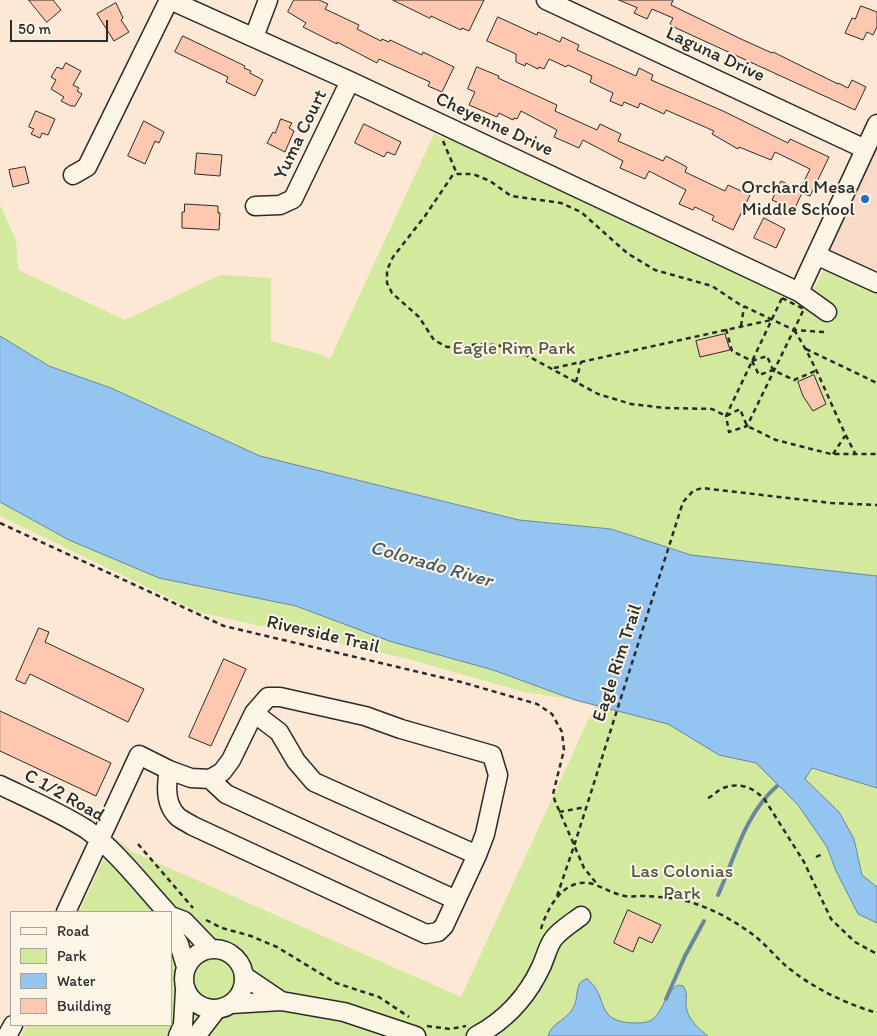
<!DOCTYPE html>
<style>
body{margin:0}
#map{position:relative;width:877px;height:1036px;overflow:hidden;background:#fde8d5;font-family:Itim,sans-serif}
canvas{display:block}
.legend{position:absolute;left:10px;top:911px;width:162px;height:115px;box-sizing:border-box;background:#fcf5e5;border:1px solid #a8a49b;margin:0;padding:6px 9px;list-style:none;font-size:15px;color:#2b2b2b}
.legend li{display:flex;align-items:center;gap:10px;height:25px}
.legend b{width:25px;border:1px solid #a8a49b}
.scale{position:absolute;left:10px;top:20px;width:98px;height:22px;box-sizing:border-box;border:2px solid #2b2b2b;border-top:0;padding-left:6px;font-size:15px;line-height:18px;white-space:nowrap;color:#2b2b2b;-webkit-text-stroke:4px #fcf5e5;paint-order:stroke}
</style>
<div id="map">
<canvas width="877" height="1036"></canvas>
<ul class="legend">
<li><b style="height:6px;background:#fcf5e5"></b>Road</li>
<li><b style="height:14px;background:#d2e99e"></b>Park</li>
<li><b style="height:14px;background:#94c4f0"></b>Water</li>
<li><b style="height:14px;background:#fec8b0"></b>Building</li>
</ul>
<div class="scale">50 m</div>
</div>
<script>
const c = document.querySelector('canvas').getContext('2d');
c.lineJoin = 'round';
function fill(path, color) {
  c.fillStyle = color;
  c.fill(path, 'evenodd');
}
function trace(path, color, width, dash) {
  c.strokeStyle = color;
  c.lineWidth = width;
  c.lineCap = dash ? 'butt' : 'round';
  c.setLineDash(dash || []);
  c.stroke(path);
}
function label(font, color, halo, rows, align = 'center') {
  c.font = font + ' Itim,sans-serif';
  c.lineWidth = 4;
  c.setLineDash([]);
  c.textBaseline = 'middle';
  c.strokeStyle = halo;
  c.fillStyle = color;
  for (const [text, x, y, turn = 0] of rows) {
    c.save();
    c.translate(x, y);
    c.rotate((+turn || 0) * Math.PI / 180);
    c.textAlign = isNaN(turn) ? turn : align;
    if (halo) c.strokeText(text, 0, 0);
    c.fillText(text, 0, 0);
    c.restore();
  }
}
fill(new Path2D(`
 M877 148V273L828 250Z`), '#f9dac7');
fill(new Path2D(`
 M434 134 448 140V138L805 306 825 267 877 292V576L691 555 611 529 519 520 260 456 111 388 49 366 0 336V205L16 240 18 270 125 320 220 275 271 278V341L323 355 330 359Z
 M0 502 69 540 159 578 295 606 493 670 575 700 524 692 408 659 198 612 0 516Z
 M595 705 877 771V1036H21L26 1025H171V912H79L114 837 133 852 461 997Z`), '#d2e99e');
const water = new Path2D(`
 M0 336 49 366 111 388 260 456 519 520 611 529 691 555 877 576V788L812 768 805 779 839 812 854 839 862 875 877 887V923L858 914 836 871 827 847 798 805 756 763 719 755 668 724 575 700 493 670 389 641 296 606 159 578 69 540 0 502Z
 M587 979C610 996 593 1022 634 1023 640 1023 648 1023 653 1019 664 1010 665 992 678 985L683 986C688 992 686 997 686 1005 687 1019 698 1028 708 1036H548C553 1020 568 1021 574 1006 579 997 574 981 587 979Z`);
fill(water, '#94c4f0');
trace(water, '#6a87a1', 1);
trace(new Path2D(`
 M718 895C735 857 745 814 777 786
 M666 999 685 956 704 921`), '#6a87a1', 4);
const building = new Path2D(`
 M29 0H53L61 10 47 22Z
 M294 0H319L328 4 325 9 359 25 357 29 381 41 382 39 389 42 390 40 422 55 423 52 454 67 442 92 428 86 430 82 379 59 377 63 337 42V44L303 27 306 23 288 12Z
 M393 0H484L469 31 462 28 461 30 431 16 430 18Z
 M619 0H673L671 5 741 39 772 53 773 52 838 84V83L848 88 852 80 866 87 855 110 676 28 670 24 673 18 652 9 647 19 634 13 637 8Z
 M116 3 123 18 121 20 129 32 114 41 97 14Z
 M861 6 877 12V27L873 35 867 32 863 40 845 33 852 18 855 19Z
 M498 17 537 35 538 32 560 42 562 37 579 45 577 50 636 76 639 68 653 75 651 80 723 111 788 143 790 139 829 157 810 196 802 193 794 210 772 200 781 181 800 190 810 169 775 152 771 160 739 147 738 149 712 134 714 131 666 110 664 114 640 103 638 108 624 102 622 106 610 101 613 93 590 82 592 76 568 65 566 67 549 59 544 69 539 67 538 69 526 63 525 66 516 62V54L487 41Z
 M183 36 245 66 244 68 251 71 250 73 263 80 255 96 226 82 228 77 175 52Z
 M66 63 81 71 73 85 79 88 77 91 82 94 75 106H71L61 101 64 97 51 89 56 80 51 77 57 67 62 69Z
 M477 67 499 76 498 78 557 105 555 111 597 130 600 124 621 134 618 141 663 161 666 156 687 167 685 172 725 191 728 185 750 195 733 230 712 220 714 216 695 207 693 210 679 204 686 190 649 171 645 179 620 168 623 161 583 140 579 148 554 137 557 130 521 111 517 119 514 118 513 120 499 113 497 117 469 105 475 92 468 89Z
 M36 111 55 119 48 135 42 133 40 138 31 134 34 129 29 127Z
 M281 119 292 123 289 128 294 131 285 152 267 143 273 132 275 133Z
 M144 121 164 132 159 143 155 141 145 164 128 156Z
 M364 124 401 142 395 155 387 152 384 157 355 143Z
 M197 153 222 155 220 176 195 174Z
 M25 167 29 183 13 187 9 170Z
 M185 204 218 206V213H220L219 230 182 228V212H184Z
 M764 218 785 229 776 248 754 238Z
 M725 334 730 350 700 357 696 341Z
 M814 375 826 404 813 411 803 396 798 382Z
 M39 628 49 632 45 642 144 689 128 722 30 674 25 684 16 680Z
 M224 659 246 669 211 746 189 737Z
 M0 711 111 763 96 796 0 751Z
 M628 910 661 925 652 943 639 937 633 952 614 943Z`);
fill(building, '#fec8b0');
trace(building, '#2b2b2b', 1);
const minor = new Path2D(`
 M170 0 350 81 799 292 827 312
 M546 0 865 149
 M254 37 268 0
 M73 175 87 167 169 0
 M255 206 280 205 293 199 350 81
 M816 255 877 283
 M799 292 877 124
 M254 713 279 732 296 761 314 782 477 855
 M210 779 226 794 456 900
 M0 785C29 799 59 812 86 829 114 848 144 887 167 912
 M66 912 139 755 169 770 191 778 210 779 222 772 231 760 254 713 268 697H280L365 716 401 729 492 755 498 775 485 834 477 855 444 926 438 932 426 934 193 826C188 823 182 820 178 817 165 805 166 785 169 770
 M171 916 184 921 211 949
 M171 930 179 944 186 967
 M184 979a30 30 0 1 1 60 0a30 30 0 1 1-60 0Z
 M244 976 281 1001
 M231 1004 281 1001 344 1012 416 1036
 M7 1036 13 1025
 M178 1036 183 1025 185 990
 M196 1036 217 1009
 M476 1036C506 1020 527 997 541 967 545 959 547 949 552 941 557 932 572 923 581 916`);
trace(minor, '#2b2b2b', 21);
trace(new Path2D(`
 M443 141 457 174
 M782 298 804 309 747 426 729 432 726 416Z
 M741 326 744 307
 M726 329 732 351 752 361 759 375 773 370
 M794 330C819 368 833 413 855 453
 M824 332 794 330 739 304 712 286 655 270 627 253 581 212 561 203 511 196 490 181 473 174H457L452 176 425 216 393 257 387 270V283L392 293 419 317 434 340 447 347H458L478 344 496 345 515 349 598 394 631 404 666 408 712 409 726 416 740 409 747 426 776 440 831 454H877
 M806 349 877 383
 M752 361 767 356 773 370 794 380 815 371
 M554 368 771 320
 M576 382 581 362
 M833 454 845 436
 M0 523 224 626 461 682 537 704 552 714 562 732 564 750 553 794 555 801 584 868 597 884
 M708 798C713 796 716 792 721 789 738 781 753 787 765 800L804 862 831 919 855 942 877 954
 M559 812 586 807
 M138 844 193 908
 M816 857 822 854
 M557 896 574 846 683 502 693 491 702 488 831 503 877 505
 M206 920 222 928 251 936 277 947 336 983 379 997 409 1017
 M541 929C548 905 567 874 596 885 606 889 614 894 625 896 631 897 637 896 644 896 661 897 680 898 696 904 717 911 738 923 756 937 767 946 776 957 786 966 813 988 844 1003 877 1013
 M427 1026 450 1029 466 1026`), '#2b2b2b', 2.5, [5, 4]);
trace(minor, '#fcf5e5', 18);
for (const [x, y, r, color] of [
 [865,199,5,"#1f6fb2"]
]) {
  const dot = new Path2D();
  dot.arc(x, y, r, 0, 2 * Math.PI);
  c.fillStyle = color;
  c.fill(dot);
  trace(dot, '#fcf5e5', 2);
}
label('19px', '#2b2b2b', '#fcf5e5', [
 ["Laguna Drive",715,55,25],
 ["Cheyenne Drive",494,125,25],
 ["Yuma Court",301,135,-64],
 ["Riverside Trail",323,635,13],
 ["Eagle Rim Trail",618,663,-72],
 ["C 1/2 Road",64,796,29]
]);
label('19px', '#2b2b2b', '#fcf5e5', [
 ["Orchard Mesa",855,188],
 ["Middle School",855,210]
], 'right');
label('19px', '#555a48', '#fcf5e5', [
 ["Eagle Rim Park",514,349],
 ["Las Colonias",682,872],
 ["Park",682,894]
]);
label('italic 20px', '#4a5966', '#fcf5e5', [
 ["Colorado River",431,565,16]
]);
</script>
